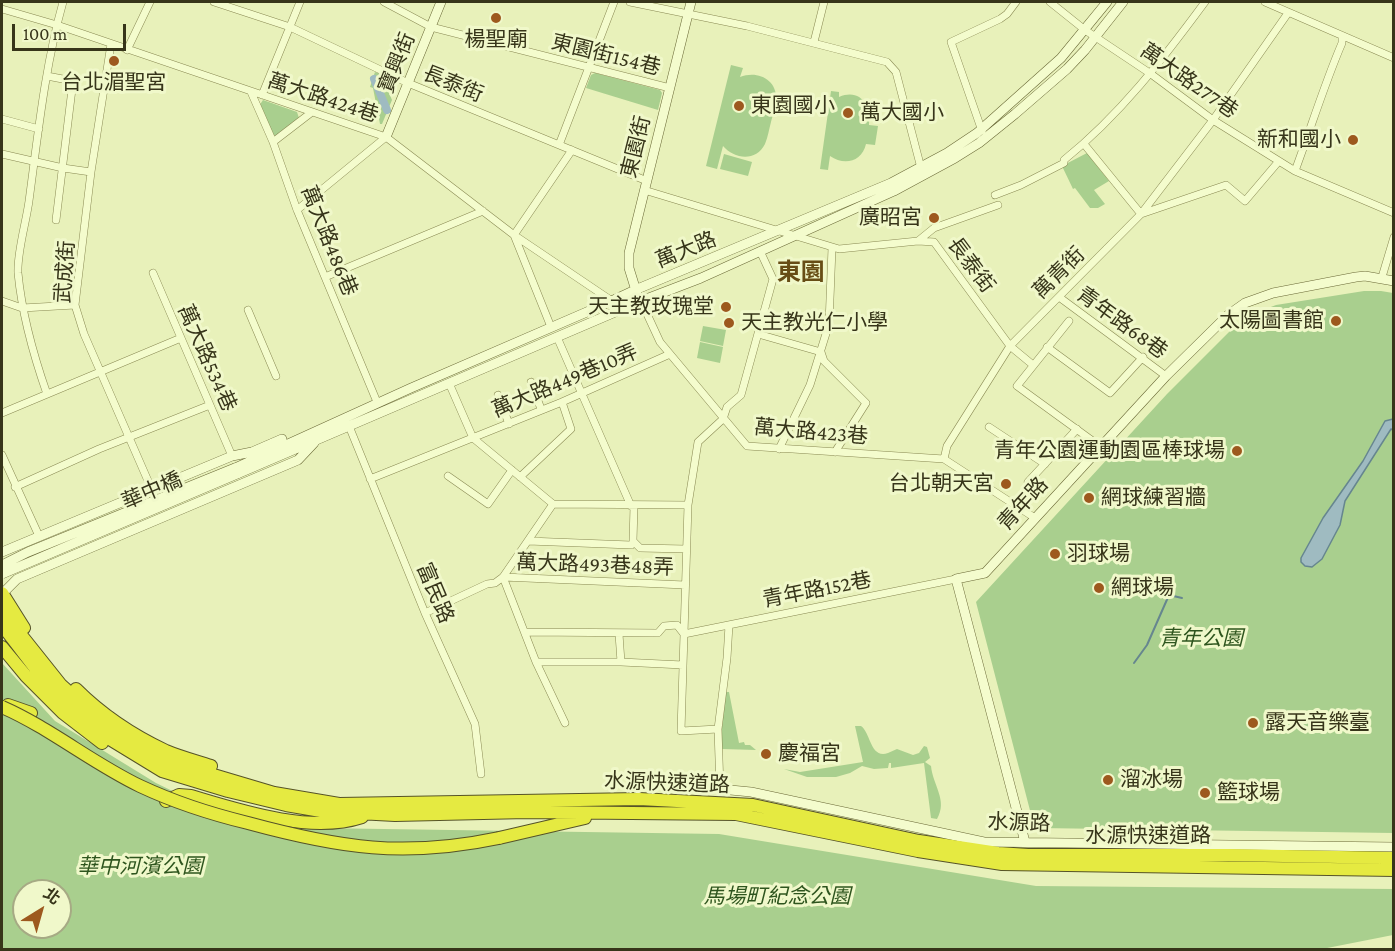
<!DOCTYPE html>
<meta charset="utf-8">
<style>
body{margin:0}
#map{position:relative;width:1395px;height:951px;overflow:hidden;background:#e8f1ba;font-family:"Crimson Pro","Noto Sans TC",serif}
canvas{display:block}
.frame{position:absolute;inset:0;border:3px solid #37351a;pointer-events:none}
.north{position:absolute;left:12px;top:879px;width:60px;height:60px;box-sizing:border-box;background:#f0f8ca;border:2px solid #a6aa84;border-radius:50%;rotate:37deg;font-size:16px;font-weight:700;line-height:24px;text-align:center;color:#37351a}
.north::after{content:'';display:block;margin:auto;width:21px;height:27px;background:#9d591e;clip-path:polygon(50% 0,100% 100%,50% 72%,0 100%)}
.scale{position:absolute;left:12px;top:24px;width:114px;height:27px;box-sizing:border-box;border:3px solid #37351a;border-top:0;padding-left:8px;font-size:18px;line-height:21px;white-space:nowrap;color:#37351a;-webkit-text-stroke:4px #f0f8ca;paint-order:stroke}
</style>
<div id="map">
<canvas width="1395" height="951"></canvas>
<div class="frame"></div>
<div class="north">北</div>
<div class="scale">100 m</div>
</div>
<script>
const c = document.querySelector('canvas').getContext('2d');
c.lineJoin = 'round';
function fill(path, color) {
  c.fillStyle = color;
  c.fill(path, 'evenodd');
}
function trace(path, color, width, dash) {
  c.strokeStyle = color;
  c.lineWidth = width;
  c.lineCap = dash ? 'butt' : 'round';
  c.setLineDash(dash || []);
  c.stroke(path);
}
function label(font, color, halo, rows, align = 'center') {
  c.font = font + ' "Crimson Pro","Noto Sans TC",serif';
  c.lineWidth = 6;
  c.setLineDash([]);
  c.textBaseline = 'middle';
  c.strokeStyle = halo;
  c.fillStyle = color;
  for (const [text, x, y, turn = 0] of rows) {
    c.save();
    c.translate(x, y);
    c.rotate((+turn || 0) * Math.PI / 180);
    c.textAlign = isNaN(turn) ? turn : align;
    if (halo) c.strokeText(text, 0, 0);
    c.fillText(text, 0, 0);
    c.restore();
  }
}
fill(new Path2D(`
 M731 65 743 68 740 77C757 70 777 79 776 99 776 107 773 114 771 122 769 129 768 137 765 144 756 162 734 159 723 146L717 169 706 166Z
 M375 72 381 74 392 100 382 124H380L373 88 370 87Z
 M595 73 660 90 662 93 658 110 586 88 591 75Z
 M831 91 839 92V97C861 88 871 106 869 125L878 126 875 145 866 144C862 162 844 166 830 156L828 170 820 169Z
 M263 100 297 112 299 118 277 136 271 135 259 106Z
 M1087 153 1109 181 1094 190 1105 204 1098 208H1090L1075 188 1073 189 1062 166Z
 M724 154 752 162 748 176 720 169Z
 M1364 291H1381L1393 293V833L1038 828 1033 822 976 602 1167 394 1237 324 1253 314 1276 305Z
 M703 326 726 330 723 346 700 341Z
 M700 342 723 347 720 363 697 358Z
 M2 663 55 721 156 783 195 802 317 828 719 834 1036 886 1393 889V935L1317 950 2 949ZM24 891H60V927H24Z
 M725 692H729L739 743 744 742 745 745H750L756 750 722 749 721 740Z
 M855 726H861C871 733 870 759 888 753 891 752 894 750 897 749L913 755 919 753 924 746 927 747 930 758 925 762 931 766C933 786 948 800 937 819L931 818 924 763 891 768V763H889L888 768 874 769 862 766 850 773 836 777H807L784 769 800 772 863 762Z`), '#a9cf8e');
const water = new Path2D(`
 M1393 419V430L1391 429 1345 501 1340 525 1322 559 1312 567 1305 566 1301 562V558L1323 518 1363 461 1385 421Z`);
fill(water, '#9fbbc1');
trace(water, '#66868f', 1.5);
trace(new Path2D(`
 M1134 663 1147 645 1169 595 1182 598`), '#66868f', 2);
trace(new Path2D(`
 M374 79 387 110`), '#9fbbc1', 8);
const street = new Path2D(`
 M214 2 290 27 408 83 647 181
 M384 2 431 27 670 88
 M630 2 747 26 887 62 896 72 921 168
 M1050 2 1085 30 1151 74 1213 120 1295 171 1394 213
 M1265 2 1394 58
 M2 9 57 25 386 137 514 235 612 301
 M814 42 824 2
 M111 44 91 172 75 305 84 334 152 490
 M127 50 150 2
 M47 76 73 81 56 220
 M251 92 273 142 297 210 377 402
 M262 95 300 2
 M2 119 39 129
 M982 131 951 42 1000 19 1007 14 1016 2
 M273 142 312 112
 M1084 144 1141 214 1226 185 1245 201 1279 161
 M559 145 614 2
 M2 154 63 168 91 172
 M1295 171C1311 128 1324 85 1342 43V36
 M644 190 839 249 918 241 934 242 1010 346 1033 365
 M995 195 1021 185 1064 163V160C1120 115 1163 59 1205 2
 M297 210 386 137
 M514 235 572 150
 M514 235 551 327
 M918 241 934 228 998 205
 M153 273 232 456
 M325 277 483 211
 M1382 277 1394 237
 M1059 297 1166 376
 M2 301 22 308 75 305
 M641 301 660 342 747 446 944 459 1035 518
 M248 310 276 376
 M1069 321 1017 386 1101 447
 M758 334 821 352
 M557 337 631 506
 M1047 347 1110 393 1143 357
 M821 352 824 361 866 403 835 452
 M531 382 541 409
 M449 383 473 438 553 504 688 505
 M47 394C33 354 22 315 18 273 17 252 26 223 29 201 38 134 45 66 63 2
 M498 395 509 424
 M2 413 181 338
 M349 426 425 613 475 724 481 774
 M989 427 1045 464
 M779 449 810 385 829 324 832 248
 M2 455 39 536
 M944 459 947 446 1010 346 1141 214 1213 120 1288 13
 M448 476 488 504 512 470
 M520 477 571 429 562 402
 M370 479 562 402 670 354
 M1028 482 1077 429
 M15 487 99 449 210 405
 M634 506 633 541 640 548 686 549
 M528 541 631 545
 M503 577 685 585
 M503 577 536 662 565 723
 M425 613 487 584 495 583 503 577 553 504
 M526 632 658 633 664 626 677 625 684 634
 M619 634 621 662
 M684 634 956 579
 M536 662H621L683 665
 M718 729 681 731 688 505 698 442 723 419 727 407 741 395 773 279 760 251
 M720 789 718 729 727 658 729 625`);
const secondary = new Path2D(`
 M386 137 441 2
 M637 294 629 268V253L691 2
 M235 468 411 388 596 308 635 290 891 183 947 153 977 133 1061 58 1107 2
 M237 474 641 301 701 278 894 191 955 158 979 143 1015 114 1067 69 1085 50 1123 2
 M2 552 232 456 252 452 282 439
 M2 594 17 579 298 460 314 443
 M720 789 751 792 984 842 1394 847
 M1025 842 956 579 985 573 1166 376 1228 315 1245 303 1273 293 1356 277 1365 276 1394 281`);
const highway = new Path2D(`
 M2 593 24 628
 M2 611 61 685 109 728 163 760 274 793 339 804 639 799 753 805 919 841 998 853 1028 855H1228L1394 858
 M2 625 42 677 58 695 103 735 162 771 228 791 286 805 321 811 395 815 527 812 736 814 918 851 1002 864 1394 870
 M2 647 26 676 63 713 102 743
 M76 689C101 714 134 736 166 751 180 757 196 761 211 766
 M8 705 31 713
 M166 801 179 795 191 796C241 811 311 834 362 817
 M499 838 585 818`);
trace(street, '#898953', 8);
trace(secondary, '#6a6937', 10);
trace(highway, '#565328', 14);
trace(street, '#f4fccd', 7);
trace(secondary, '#f4fccd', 9);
trace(highway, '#e5ea41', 12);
const secondaryBridge = new Path2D(`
 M2 565 28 552 235 468
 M2 574 237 474`);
const highwayBridge = new Path2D(`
 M2 707C50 728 92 763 140 786 174 802 211 814 248 823 340 848 404 858 499 838`);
trace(secondaryBridge, '#6a6937', 10, []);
trace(highwayBridge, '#565328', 14, []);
trace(secondaryBridge, '#f4fccd', 9);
trace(highwayBridge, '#e5ea41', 12);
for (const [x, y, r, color] of [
 [496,18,6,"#9d591e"],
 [114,61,6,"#9d591e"],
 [739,106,6,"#9d591e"],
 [848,113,6,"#9d591e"],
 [1353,140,6,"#9d591e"],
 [934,218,6,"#9d591e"],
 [726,307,6,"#9d591e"],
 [1336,321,6,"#9d591e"],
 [729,323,6,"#9d591e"],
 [1237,451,6,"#9d591e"],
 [1006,484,6,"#9d591e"],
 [1089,498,6,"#9d591e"],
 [1055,554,6,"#9d591e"],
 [1099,588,6,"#9d591e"],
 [1253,723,6,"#9d591e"],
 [766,754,6,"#9d591e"],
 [1108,780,6,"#9d591e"],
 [1205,793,6,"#9d591e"]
]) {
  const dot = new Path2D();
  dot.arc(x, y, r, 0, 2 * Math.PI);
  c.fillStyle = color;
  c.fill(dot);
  trace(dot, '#f0f8ca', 2);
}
label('21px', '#37351a', '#f0f8ca', [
 ["楊聖廟",496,40,"center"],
 ["台北湄聖宮",114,83,"center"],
 ["東園國小",751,106],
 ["萬大國小",860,113],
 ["新和國小",1341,140,"right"],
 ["廣昭宮",922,218,"right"],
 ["天主教玫瑰堂",714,307,"right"],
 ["太陽圖書館",1324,321,"right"],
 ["天主教光仁小學",741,323],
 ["青年公園運動園區棒球場",1225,451,"right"],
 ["台北朝天宮",994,484,"right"],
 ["網球練習牆",1101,498],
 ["羽球場",1067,554],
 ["網球場",1111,588],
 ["露天音樂臺",1265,723],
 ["慶福宮",778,754],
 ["溜冰場",1120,780],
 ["籃球場",1217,793]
], 'left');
label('21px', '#37351a', '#f0f8ca', [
 ["東園街154巷",606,55,14],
 ["寶興街",397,63,-68],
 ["萬大路277巷",1189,81,35],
 ["長泰街",453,84,22],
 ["萬大路424巷",323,98,18],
 ["東園街",636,147,-76],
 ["萬大路486巷",329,241,68],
 ["萬大路",686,250,-22],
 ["長泰街",971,265,53],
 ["武成街",65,272,-86],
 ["萬青街",1059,273,-45],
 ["青年路68巷",1122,323,36],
 ["萬大路534巷",207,358,66],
 ["萬大路449巷10弄",565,381,-23],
 ["萬大路423巷",811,432,5],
 ["華中橋",152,491,-23],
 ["青年路",1023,504,-48],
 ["萬大路493巷48弄",595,565,2],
 ["青年路152巷",817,590,-11],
 ["富民路",435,593,67],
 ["水源快速道路",667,783,2],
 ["水源路",1019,823,2],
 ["水源快速道路",1148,836]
]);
label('italic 21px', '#2e551e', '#f0f8ca', [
 ["青年公園",1201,639],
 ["華中河濱公園",140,867],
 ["馬場町紀念公園",777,897]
]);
label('bold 24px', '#674d15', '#f0f8ca', [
 ["東園",801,273]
]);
</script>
